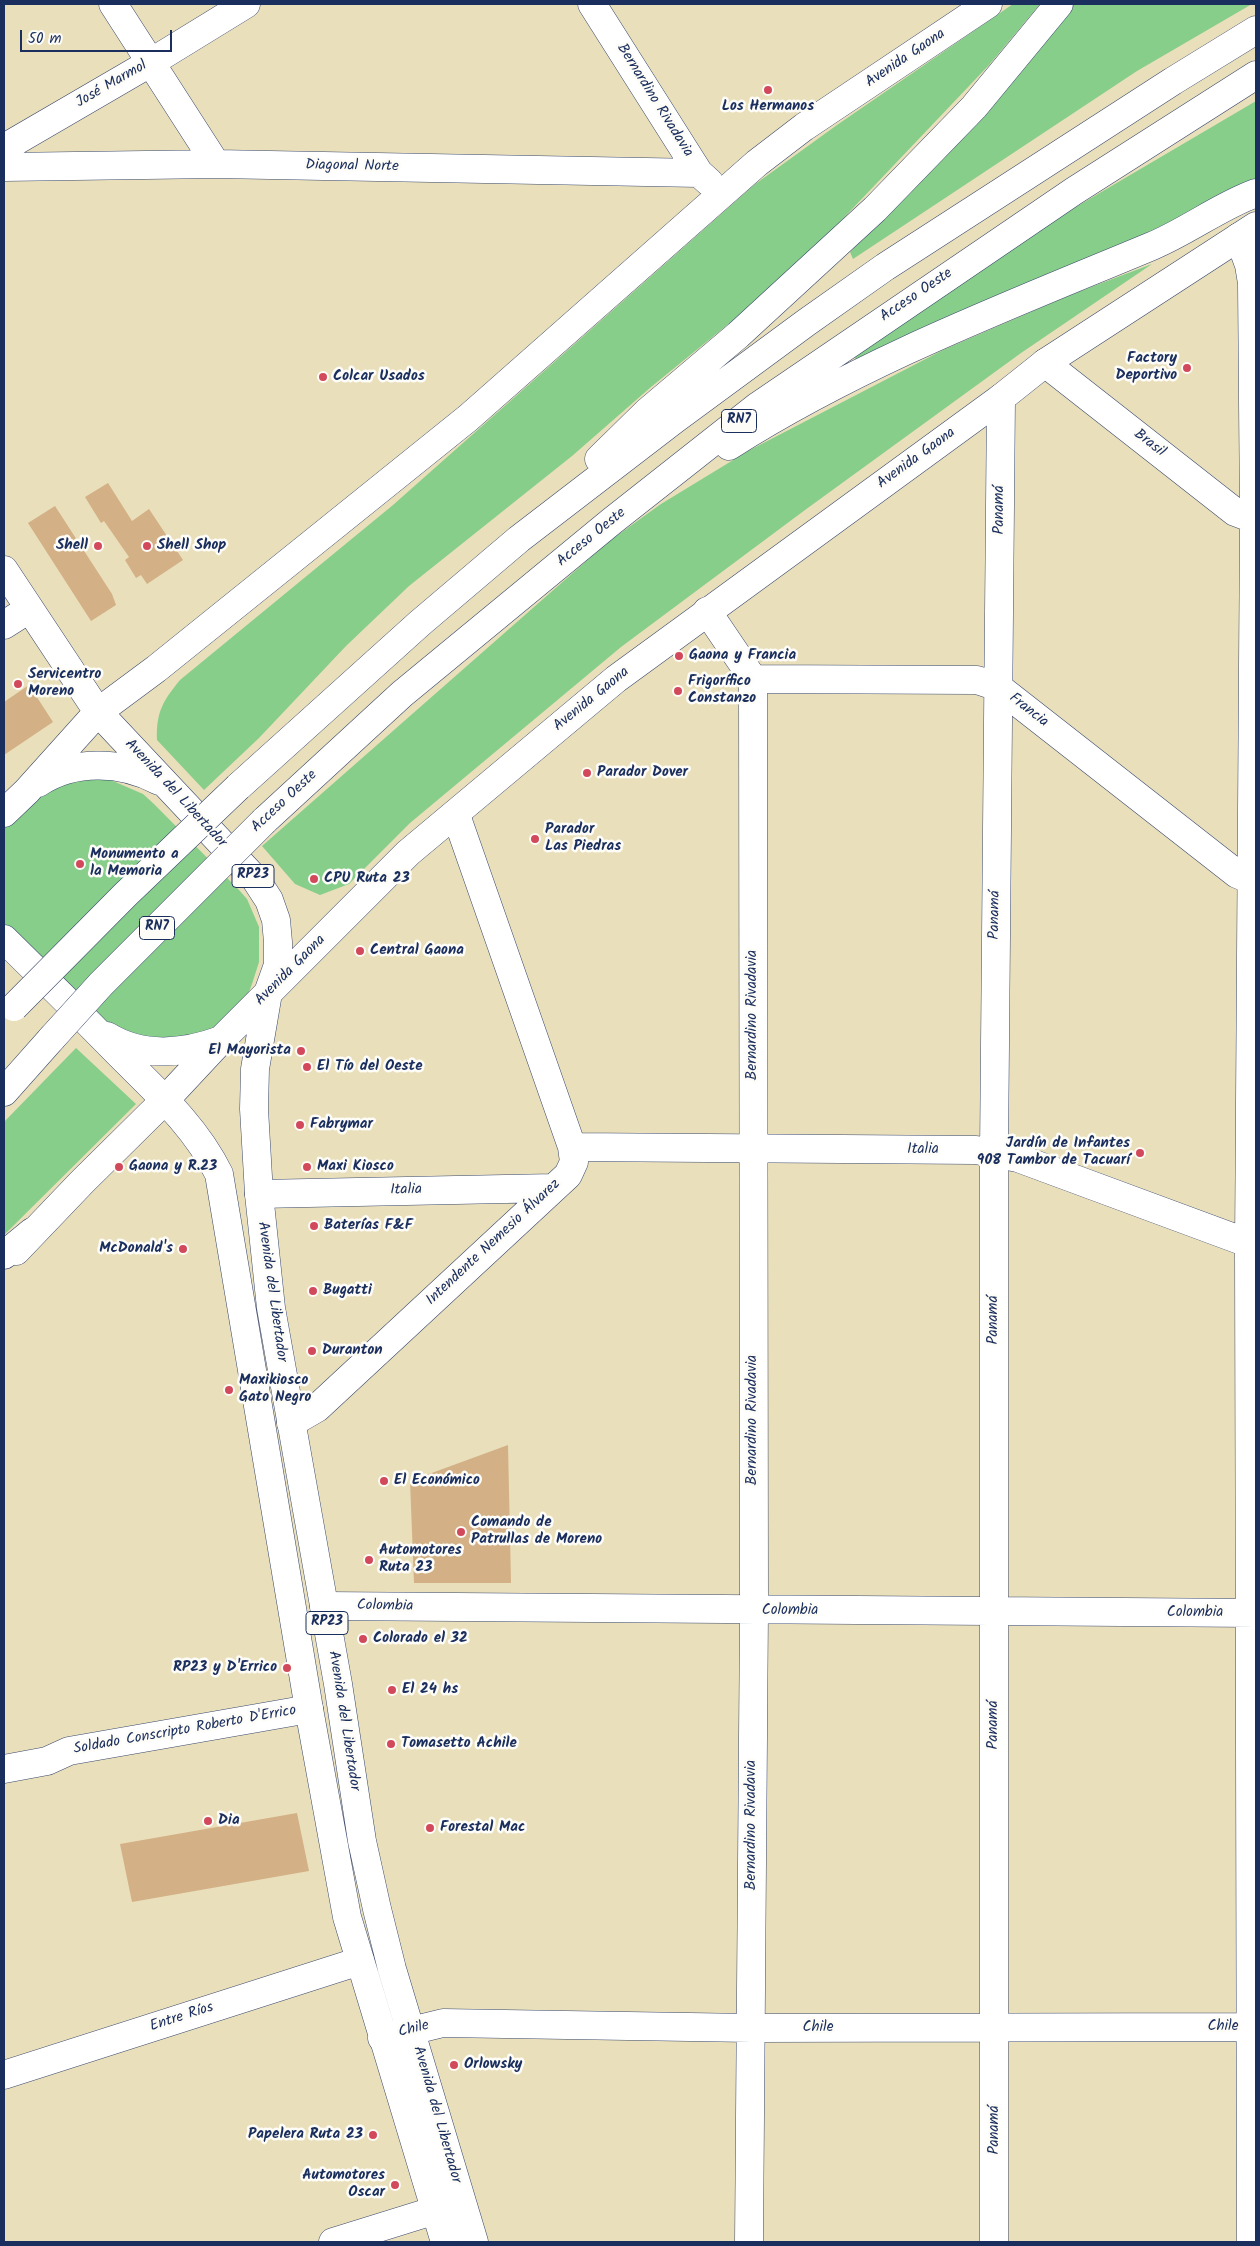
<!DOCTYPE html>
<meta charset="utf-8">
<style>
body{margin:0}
#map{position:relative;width:1260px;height:2246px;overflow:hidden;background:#e9dfbb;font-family:Kalam,sans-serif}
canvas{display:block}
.frame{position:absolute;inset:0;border:5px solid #1b2f5e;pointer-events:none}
.scale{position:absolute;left:20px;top:30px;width:152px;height:22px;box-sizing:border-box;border:2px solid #1b2f5e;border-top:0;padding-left:6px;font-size:15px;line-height:18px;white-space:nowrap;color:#1b2f5e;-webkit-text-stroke:4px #fdfcf7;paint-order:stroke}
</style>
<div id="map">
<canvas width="1260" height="2246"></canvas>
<div class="frame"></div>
<div class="scale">50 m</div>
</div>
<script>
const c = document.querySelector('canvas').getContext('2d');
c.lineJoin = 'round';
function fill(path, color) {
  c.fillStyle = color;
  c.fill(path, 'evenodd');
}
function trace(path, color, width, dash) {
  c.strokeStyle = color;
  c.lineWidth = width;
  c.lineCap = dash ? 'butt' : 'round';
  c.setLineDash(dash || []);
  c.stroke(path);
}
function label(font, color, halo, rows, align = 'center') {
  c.font = font + ' Kalam,sans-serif';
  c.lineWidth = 5;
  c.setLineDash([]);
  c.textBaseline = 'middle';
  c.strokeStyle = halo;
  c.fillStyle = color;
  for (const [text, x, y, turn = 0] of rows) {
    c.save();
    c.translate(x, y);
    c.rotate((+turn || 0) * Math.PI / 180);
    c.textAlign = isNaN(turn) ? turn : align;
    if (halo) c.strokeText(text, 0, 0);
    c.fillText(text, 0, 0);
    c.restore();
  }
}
fill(new Path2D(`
 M1013 4H1040L989 65 836 226 748 308 651 387 572 456 409 586 346 646 259 738 204 790 157 740C156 712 163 701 180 680L393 505 754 185 837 125Z
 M1072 4H1252L1137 71 853 259 850 252 914 187Z
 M1256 101V181L1158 230 857 361 854 357 1069 211Z
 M1152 264 1021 353 805 510 621 647 410 823 349 884 320 895 295 884 262 846 608 542 661 504 748 451 943 350 1070 295Z
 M106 778 143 794 154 804 239 890 247 899 259 927V962L252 984 248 994 218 1030 186 1044 112 1031 4 925V826L12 815 57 781Z
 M76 1048 136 1104 4 1235V1122Z`), '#86ce8a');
fill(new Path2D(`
 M108 483 132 521 149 509 183 560 147 584 141 575 136 578 125 560 129 557 104 521 101 523 85 497Z
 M55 506 112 594 116 605 91 621 28 523Z
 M29 685 53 722 4 755V702Z
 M508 1445 511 1583H414L410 1481Z
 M297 1813 309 1871 132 1902 120 1844Z`), '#d3b085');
const minor = new Path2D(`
 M113 4 216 164
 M592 4 699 173 709 182
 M4 148 150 63 246 4
 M4 167 216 164 699 173
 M1239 237 1249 265 1252 283 1254 520 1249 1245 1251 2242
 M1045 363 1235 512 1256 520
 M707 611 753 679 754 1611 749 2242
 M4 625 29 609
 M753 679 977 680 998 687 1237 874 1256 882
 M572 1147 976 1150 1018 1158 1256 1246
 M259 1194 554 1188
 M16 1251 82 1182 165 1100
 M291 1423 317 1408 568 1175 574 1162 572 1147 456 815
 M324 1606 1256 1613
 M4 1769 47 1761 69 1751 309 1709
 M382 2038 443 2023 751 2028 1256 2027
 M4 2075 360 1961
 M333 2242 436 2210
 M994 2242V1152L1001 398`);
const major = new Path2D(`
 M4 570 98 712 256 880 269 900 276 920 278 942V965L268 993 255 1069 254 1109 259 1194 271 1308 338 1684 362 1841 377 1909 392 1969 474 2242
 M38 783C74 759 122 761 159 781
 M4 813 27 791 98 712 156 669 468 418 757 163 804 127 988 4
 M4 939C43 977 82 1016 120 1055 156 1091 196 1127 219 1174L309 1709 347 1917 445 2242
 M107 1036C143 1058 183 1054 221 1040
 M165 1100 221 1040 408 853 616 679 1001 398 1045 363 1256 226`);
const highway = new Path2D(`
 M729 446C861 362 1008 306 1152 246 1188 231 1220 206 1256 193
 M599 459 647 412 738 335 875 209 974 107 1059 4
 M238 787 420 623 519 539 674 420 807 322 885 267 1173 81 1256 30
 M264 821 402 694 612 521 758 406 1074 191 1256 75
 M4 1092 52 1038
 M4 1255 32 1232`);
trace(minor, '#3a496c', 29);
trace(major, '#3a496c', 29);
trace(highway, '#3a496c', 29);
trace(minor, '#fff', 28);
trace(major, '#fff', 28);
trace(highway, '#fff', 28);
const highwayBridge = new Path2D(`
 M14 1007 125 895 238 787
 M52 1038 101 984 264 821`);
trace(highwayBridge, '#3a496c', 29, []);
trace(highwayBridge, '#fff', 28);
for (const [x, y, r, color] of [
 [768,90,5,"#d1495b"],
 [1187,368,5,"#d1495b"],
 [323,377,5,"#d1495b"],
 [98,546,5,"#d1495b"],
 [147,546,5,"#d1495b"],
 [679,656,5,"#d1495b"],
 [18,684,5,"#d1495b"],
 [678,691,5,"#d1495b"],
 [587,773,5,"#d1495b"],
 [535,839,5,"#d1495b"],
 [80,864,5,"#d1495b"],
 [314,879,5,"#d1495b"],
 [360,951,5,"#d1495b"],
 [301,1051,5,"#d1495b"],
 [307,1067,5,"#d1495b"],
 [300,1125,5,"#d1495b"],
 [1140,1153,5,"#d1495b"],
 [119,1167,5,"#d1495b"],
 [307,1167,5,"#d1495b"],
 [314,1226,5,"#d1495b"],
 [183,1249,5,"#d1495b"],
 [313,1291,5,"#d1495b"],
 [312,1351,5,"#d1495b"],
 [229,1390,5,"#d1495b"],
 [384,1481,5,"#d1495b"],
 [461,1532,5,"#d1495b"],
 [369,1560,5,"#d1495b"],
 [363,1639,5,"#d1495b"],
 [287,1668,5,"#d1495b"],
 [392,1690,5,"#d1495b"],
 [391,1744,5,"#d1495b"],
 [208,1821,5,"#d1495b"],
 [430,1828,5,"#d1495b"],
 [454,2065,5,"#d1495b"],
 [373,2135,5,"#d1495b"],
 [395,2185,5,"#d1495b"]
]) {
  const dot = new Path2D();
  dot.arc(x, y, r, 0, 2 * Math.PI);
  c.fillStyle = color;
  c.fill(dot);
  trace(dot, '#fdfcf7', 2);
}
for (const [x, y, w] of [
 [739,421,35],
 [253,876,42],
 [157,928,35],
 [327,1623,42]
]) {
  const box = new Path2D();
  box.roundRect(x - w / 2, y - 11.5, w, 23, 4);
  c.fillStyle = '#fdfcf7';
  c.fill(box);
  trace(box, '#1b2f5e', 1);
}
label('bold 14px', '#1b2f5e', null, [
 ["RN7",739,421],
 ["RP23",253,876],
 ["RN7",157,928],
 ["RP23",327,1623]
]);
label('15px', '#1b2f5e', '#fdfcf7', [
 ["Avenida Gaona",906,59,-34],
 ["José Marmol",112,85,-30],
 ["Bernardino Rivadavia",654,101,58],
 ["Diagonal Norte",352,167,1],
 ["Acceso Oeste",917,296,-34],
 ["Brasil",1149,444,38],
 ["Avenida Gaona",917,459,-36],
 ["Panamá",1000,510,-90],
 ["Acceso Oeste",592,538,-39],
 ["Avenida Gaona",592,700,-39],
 ["Francia",1028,711,38],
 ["Avenida del Libertador",175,794,47],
 ["Acceso Oeste",285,802,-43],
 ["Panamá",996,915,-89],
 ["Avenida Gaona",291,971,-45],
 ["Bernardino Rivadavia",753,1015,-90],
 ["Italia",923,1150],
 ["Italia",406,1191,-1],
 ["Intendente Nemesio Álvarez",494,1243,-43],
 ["Avenida del Libertador",271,1292,82],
 ["Panamá",994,1320,-90],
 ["Bernardino Rivadavia",753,1420,-90],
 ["Colombia",385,1607,1],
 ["Colombia",790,1611],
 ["Colombia",1195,1613],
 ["Avenida del Libertador",343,1721,81],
 ["Panamá",994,1725,-90],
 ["Soldado Conscripto Roberto D'Errico",185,1731,-10],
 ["Bernardino Rivadavia",752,1825,-90],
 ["Entre Ríos",182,2018,-18],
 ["Chile",1223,2027],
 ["Chile",818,2028],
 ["Chile",414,2030,-14],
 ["Avenida del Libertador",436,2115,74],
 ["Panamá",995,2130,-90]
]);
label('bold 15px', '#1b2f5e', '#fdfcf7', [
 ["Los Hermanos",768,107,"center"],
 ["Factory",1177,359,"right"],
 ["Deportivo",1177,376,"right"],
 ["Colcar Usados",333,377],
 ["Shell",88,546,"right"],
 ["Shell Shop",157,546],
 ["Gaona y Francia",689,656],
 ["Servicentro",28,675],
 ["Moreno",28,692],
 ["Frigorífico",688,682],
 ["Constanzo",688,699],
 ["Parador Dover",597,773],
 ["Parador",545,830],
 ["Las Piedras",545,847],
 ["Monumento a",90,855],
 ["la Memoria",90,872],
 ["CPU Ruta 23",324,879],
 ["Central Gaona",370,951],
 ["El Mayorista",291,1051,"right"],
 ["El Tío del Oeste",317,1067],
 ["Fabrymar",310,1125],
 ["Jardín de Infantes",1130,1144,"right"],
 ["908 Tambor de Tacuarí",1130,1161,"right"],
 ["Gaona y R.23",129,1167],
 ["Maxi Kiosco",317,1167],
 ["Baterías F&F",324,1226],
 ["McDonald's",173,1249,"right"],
 ["Bugatti",323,1291],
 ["Duranton",322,1351],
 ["Maxikiosco",239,1381],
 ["Gato Negro",239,1398],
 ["El Económico",394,1481],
 ["Comando de",471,1523],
 ["Patrullas de Moreno",471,1540],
 ["Automotores",379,1551],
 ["Ruta 23",379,1568],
 ["Colorado el 32",373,1639],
 ["RP23 y D'Errico",277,1668,"right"],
 ["El 24 hs",402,1690],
 ["Tomasetto Achile",401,1744],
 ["Dia",218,1821],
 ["Forestal Mac",440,1828],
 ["Orlowsky",464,2065],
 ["Papelera Ruta 23",363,2135,"right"],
 ["Automotores",385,2176,"right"],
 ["Oscar",385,2193,"right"]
], 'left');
</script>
